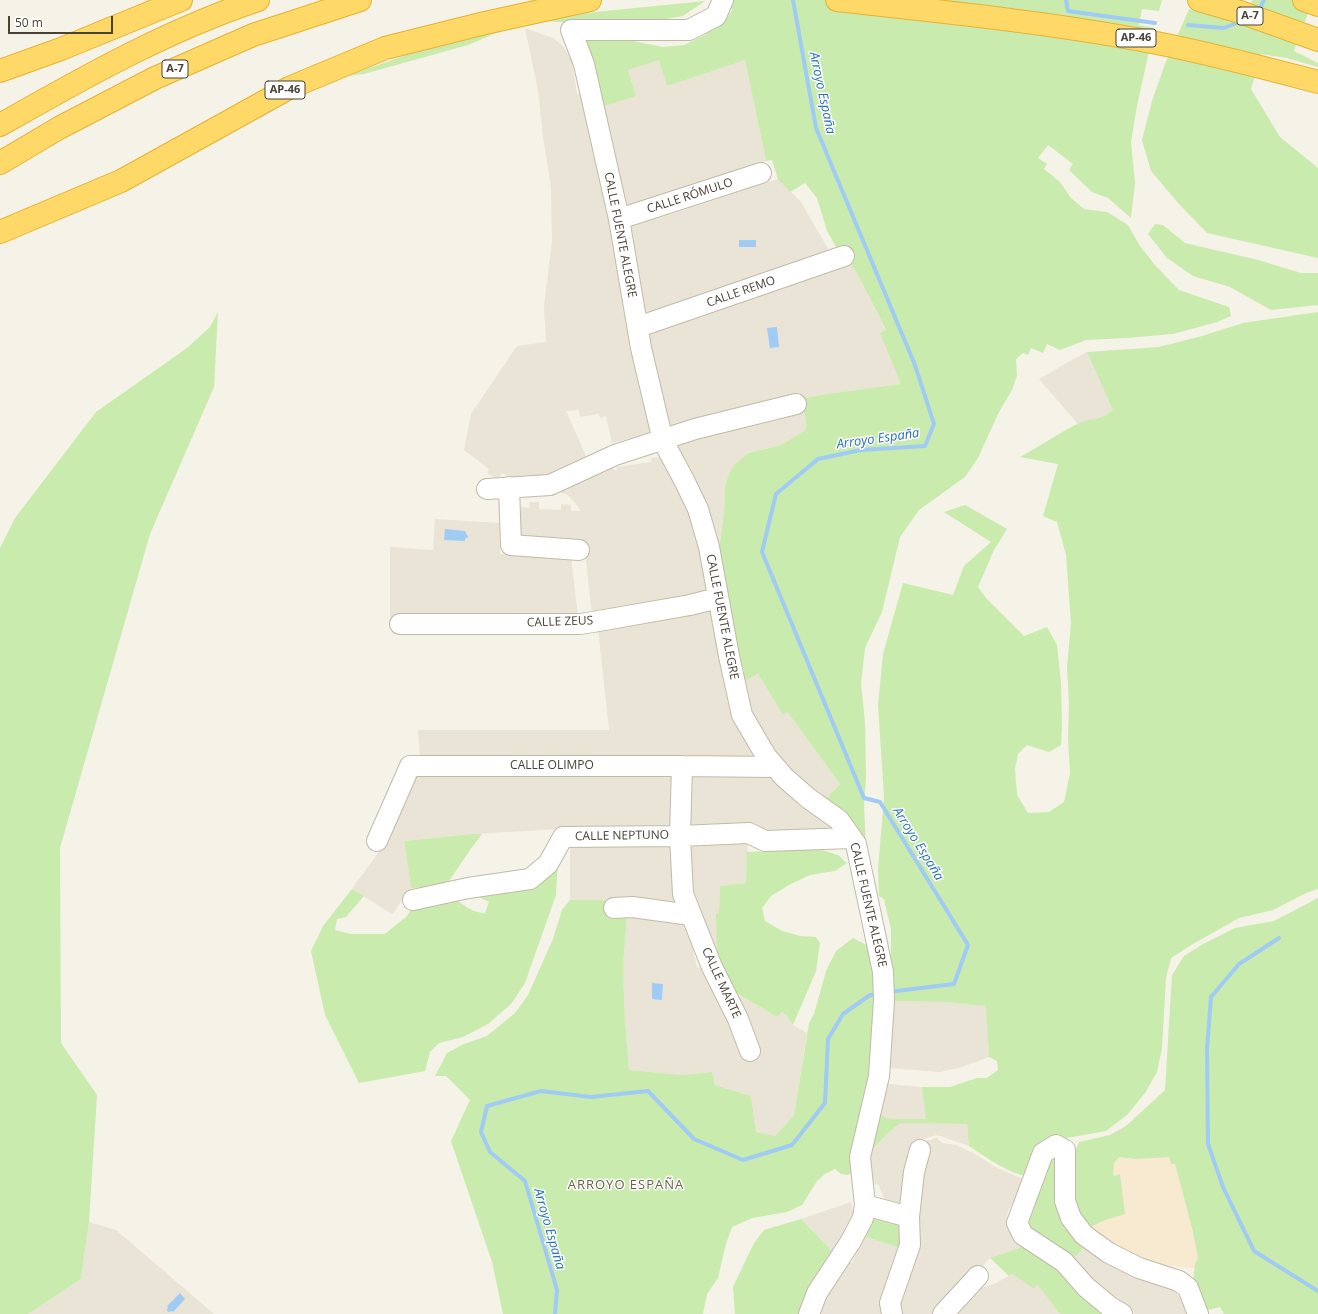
<!DOCTYPE html>
<meta charset="utf-8">
<style>
body{margin:0}
#map{position:relative;width:1318px;height:1314px;overflow:hidden;background:#f5f2e7;font-family:"Open Sans",sans-serif}
canvas{display:block}
.scale{position:absolute;left:8px;top:16px;width:105px;height:18px;box-sizing:border-box;border:2px solid #484236;border-top:0;padding-left:5px;font-size:12px;line-height:14px;white-space:nowrap;color:#484236;-webkit-text-stroke:3px #fff;paint-order:stroke}
</style>
<div id="map">
<canvas width="1318" height="1314"></canvas>
<div class="scale">50 m</div>
</div>
<script>
const c = document.querySelector('canvas').getContext('2d');
c.lineJoin = 'round';
function fill(path, color) {
  c.fillStyle = color;
  c.fill(path, 'evenodd');
}
function trace(path, color, width, dash) {
  c.strokeStyle = color;
  c.lineWidth = width;
  c.lineCap = dash ? 'butt' : 'round';
  c.setLineDash(dash || []);
  c.stroke(path);
}
function label(font, color, halo, rows, align = 'center') {
  c.font = font + ' "Open Sans",sans-serif';
  c.lineWidth = 3;
  c.setLineDash([]);
  c.textBaseline = 'middle';
  c.strokeStyle = halo;
  c.fillStyle = color;
  for (const [text, x, y, turn = 0] of rows) {
    c.save();
    c.translate(x, y);
    c.rotate((+turn || 0) * Math.PI / 180);
    c.textAlign = isNaN(turn) ? turn : align;
    if (halo) c.strokeText(text, 0, 0);
    c.fillText(text, 0, 0);
    c.restore();
  }
}
fill(new Path2D(`
 M525 28 553 38 563 46 572 61 577 94 581 93 589 119 655 431 612 443 606 416 600 418 599 414 580 417 579 410 566 411 585 454 586 459 549 477 515 481 502 473 498 480 487 473 489 469 464 450 471 414 517 346 546 342 544 306 552 241 551 187 543 136 538 90Z
 M659 59 667 86 745 60 766 161 634 206 626 203 602 107 636 96 628 70Z
 M778 179 801 202 831 254 644 317 628 227 675 213Z
 M850 263 857 273 886 331 881 333 902 384 827 394 744 410 673 428 667 424 647 330Z
 M1087 352 1114 410 1106 416 1101 418 1078 424 1039 379 1077 357Z
 M802 407 806 421V430L781 445 748 453 733 466 725 488 724 512 719 550 672 446 695 438 775 421 785 418Z
 M661 457 686 500 711 590 592 616 584 542 519 537 521 507 529 508 530 502H539V509L561 510V504L571 505V511H580L579 508 568 495 554 490 612 462 614 470H617L616 467 652 462 651 458Z
 M435 519 499 523 500 554 571 557 578 616 390 617V547L433 550Z
 M717 608 720 650 719 662 722 663 763 758 420 762 418 730H609L598 628Z
 M758 674 783 715 787 712 789 714 840 784 824 801 790 773 758 726 740 684Z
 M674 770 676 827 561 829 473 834 404 841 411 888 392 914 352 889 378 853 417 774Z
 M687 774 770 775 802 806 831 821 839 830 804 834 760 829H686Z
 M687 840 748 841 746 883 720 886 719 913H717V954L692 891Z
 M677 841V880L673 906 628 900H570V844Z
 M627 915 688 923 697 968 700 967 718 994V1003L727 1019 735 993 777 1017 782 1012 788 1017 793 1025 807 1033 794 1115 775 1136 756 1132 751 1096 715 1085 712 1072 683 1075 629 1070 625 1021 623 968Z
 M893 1001 945 1002 987 1006 989 1057 962 1067 940 1072 888 1068Z
 M887 1084 922 1087 927 1119H891L877 1114Z
 M901 1123 967 1124 969 1146 937 1135 926 1138 918 1144 911 1172 900 1206 886 1203 878 1184 871 1185 869 1153 889 1132Z
 M937 1138 942 1143 956 1145 975 1154 997 1168 1025 1180 1008 1211 1007 1217 1014 1239 1025 1246 990 1258 938 1314H902L895 1309 918 1199 926 1141Z
 M851 1202 855 1219 834 1253 801 1219Z
 M89 1222 116 1230 214 1314H28L81 1279Z
 M863 1236 903 1249 883 1314H819L833 1286 848 1262 852 1263Z
 M1087 1245 1173 1287 1171 1289 1178 1295 1185 1305 1188 1314H1135L1091 1282 1073 1259Z
 M1011 1272 1038 1284 1060 1314H955L973 1291 996 1283 1009 1276Z`), '#e9e4d5');
fill(new Path2D(`
 M1119 1157H1169L1171 1164H1175L1192 1228 1198 1258 1195 1268 1171 1266V1268L1157 1267 1091 1232 1074 1206Z`), '#f7ead1');
fill(new Path2D(`
 M731 0H1162L1159 11 1142 9 1139 25 1154 28 1137 106 1131 142 1135 183 1131 218 1108 198 1092 192 1069 170 1073 164 1048 145 1038 158 1047 164 1044 169 1060 182 1071 198 1084 209 1107 212 1128 225 1140 246 1155 265 1179 290 1229 307 1231 316 1217 322 1173 334 1126 338 1086 340 1060 350 1047 344 1043 353 1031 348 1028 355 1023 353 1016 359 1017 376 1012 390 999 412 978 458 965 477 919 510 900 537 882 612 865 648 861 683 865 722 866 778 864 805 866 846 824 801 840 784 789 714 787 712 783 715 758 674 743 682 744 670 738 656 719 550 724 512 725 488 729 474 733 466 748 453 781 445 806 430V421L801 399 827 394 901 384 880 333 886 330 857 273 850 263 839 252 827 231 817 198 805 183 790 192 778 179 772 160 766 161 745 60 667 86 659 60 628 70 636 96 602 107 584 38 628 40 663 47 684 45 703 36 725 21 732 10Z
 M1253 0H1313L1294 51 1318 63V67L1286 58 1261 54 1251 89 1280 137 1318 168V258L1207 233 1179 204 1151 171 1142 140 1152 101 1165 64 1189 9 1218 17 1247 7Z
 M705 1 683 16 624 26 527 20 468 45 364 74 347 76 445 41 527 20 595 12Z
 M1155 224 1163 225 1185 243 1258 260 1301 273H1318V305L1271 310 1230 287 1193 276 1167 258 1148 234Z
 M218 312 214 387 150 534 60 848 61 1043 97 1095 89 1222 81 1279 28 1314H0V548L15 518 96 412 187 348 210 327Z
 M1318 312V889L1306 893 1273 910 1239 918 1193 944 1171 958 1166 978 1162 1048 1157 1072 1145 1093 1127 1115 1106 1131 1050 1141 1029 1177C1007 1173 987 1158 969 1146L967 1124 901 1123 889 1132 869 1153 877 1114 891 1119H926L922 1087H950L977 1078H987L998 1070 997 1061 989 1057 986 1006 945 1002 893 1001 891 970V929L884 899 879 896 878 869 884 797 878 705 883 654 903 583 953 595 964 566 991 542 944 512 965 505 1007 529 994 550 978 587 986 598 1024 636 1047 627 1057 645 1061 683 1062 727 1061 745 1049 752 1027 745 1018 754 1015 769 1017 795 1028 813 1049 812 1064 802 1070 773 1068 739 1069 704 1067 667 1071 623 1066 555 1057 522 1043 516 1058 464 1020 457C1039 447 1057 434 1077 424 1091 417 1099 422 1113 410L1087 352 1159 347 1202 336 1243 323Z
 M473 834H482L470 850 449 881 434 887 411 888 404 841Z
 M819 849 838 855 847 863 835 871 810 875 789 885 771 896 762 908 765 921 782 931 800 936 816 937 820 943 816 971 793 1025 788 1017 782 1012 777 1017 736 993 731 999 717 953 716 914 719 913 720 886 746 883 747 852Z
 M558 860 556 895 525 983 511 1004 488 1024 463 1037 439 1043 430 1052 425 1071 359 1083 325 1015 311 951 323 926 352 889 364 896 346 917 337 919 335 930 351 934H385L406 917 414 905 451 896C461 903 473 914 485 913L489 902 470 893Z
 M1318 898V1314H1224L1220 1307 1208 1310 1193 1280 1195 1264 1198 1258 1192 1228 1175 1164H1171L1169 1157 1136 1159 1119 1157 1114 1163 1113 1174 1115 1176 1120 1174 1125 1214 1105 1220 1088 1228 1074 1206 1073 1156 1079 1142 1110 1135 1126 1126 1165 1090 1172 975 1184 956 1203 944 1235 928 1274 921Z
 M570 900H608L609 916 627 915 623 968 625 1021 629 1070 683 1075 712 1072 715 1085 751 1096 756 1132 775 1136 794 1115 809 1023 814 1014 826 971 836 951 853 938 870 947 875 969 874 1060 855 1171 848 1175 841 1174 835 1169 825 1174 817 1181 802 1205 787 1212 752 1218 732 1227 726 1244 718 1278 707 1294 703 1314H503L492 1262 451 1141 470 1100 446 1076H435L447 1053 464 1044 487 1036 515 1013 528 995 553 939 562 910Z
 M1053 1151 1087 1245 1073 1259 1027 1230 1026 1214Z
 M870 1217 900 1224 903 1249 863 1236Z
 M801 1219 834 1253 802 1314H735L733 1287 754 1243 764 1230Z
 M1028 1245 1042 1253 1109 1314H1060L1038 1285 1033 1288 1011 1273 1009 1276 990 1258Z`), '#caebae');
fill(new Path2D(`
 M739 240H756V247H739Z
 M777 327 779 347 770 348 767 328Z
 M445 529 465 531 468 537 465 539V541L444 540Z
 M652 983 663 984 662 1000 652 999Z
 M180 1293 185 1299 173 1312 172 1311 168 1312 167 1310 168 1307 167 1306Z`), '#a0cbf4');
trace(new Path2D(`
 M793 0 816 128 915 365 934 424 925 446 861 450 818 459 776 494 762 552 864 798 880 802 968 945 954 984 888 992
 M1066 0 1068 11 1155 23
 M1258 12 1264 0
 M1188 25 1224 28 1242 21
 M1279 938 1239 964 1211 997 1207 1049 1208 1144 1223 1187 1254 1251 1318 1291
 M555 1314 557 1290 525 1181 490 1152 481 1132 487 1106 541 1091 591 1097 648 1091 694 1139 743 1160 792 1145 825 1103 828 1039 843 1014 870 995 877 994`), '#a0cbf4', 4);
const minor = new Path2D(`
 M723 0 716 16 689 30H571L584 64 619 219 641 348 663 441 684 480 698 509 709 547 729 656 742 715 766 756 784 777 808 798 839 820 856 844 883 972 884 1000 879 1076 860 1157 865 1205 863 1218 851 1241 817 1293 809 1314
 M619 219 761 173
 M638 327 844 256
 M509 487 511 545 579 550
 M487 489 550 485 615 455 695 429 796 404
 M400 624H580L593 622 690 605 718 598
 M682 766 680 836 683 894 712 967 738 1019 750 1051
 M377 841 410 766H682L775 767
 M413 900 468 888 530 879 548 864 563 837 680 836 749 833 765 841 852 838
 M614 908 632 907 691 915
 M865 1205 909 1217 910 1245 890 1303 892 1314
 M909 1217 914 1172 920 1150
 M943 1314 978 1276
 M1122 1314 1110 1307 1086 1287 1064 1262 1023 1235 1017 1223 1043 1153 1056 1145 1065 1150V1201L1071 1218 1084 1235 1109 1253 1139 1268 1179 1281 1188 1288 1198 1314`);
const highway = new Path2D(`
 M837 0C936 11 1037 21 1136 39 1197 50 1258 66 1318 82
 M1199 0 1240 12 1318 40
 M1304 0 1318 5
 M0 71 61 49 181 0
 M0 125C83 78 167 30 258 0
 M0 163 59 128 155 78 253 35 360 0
 M0 232 121 181 289 88 385 48 485 23 590 0`);
trace(minor, '#c1baa9', 22);
trace(highway, '#e6b230', 24);
trace(minor, '#fff', 20);
trace(highway, '#ffd968', 22);
for (const [x, y, w] of [
 [1250,16,26],
 [1136,38,40],
 [175,69,26],
 [285,90,40]
]) {
  const box = new Path2D();
  box.roundRect(x - w / 2, y - 9, w, 18, 3);
  c.fillStyle = '#fff';
  c.fill(box);
  trace(box, '#484236', 1);
}
label('bold 11px', '#484236', null, [
 ["A-7",1250,16],
 ["AP-46",1136,38],
 ["A-7",175,69],
 ["AP-46",285,90]
]);
label('12px', '#484236', '#fff', [
 ["CALLE RÓMULO",690,196,-18],
 ["CALLE FUENTE ALEGRE",620,235,79],
 ["CALLE REMO",741,292,-19],
 ["CALLE FUENTE ALEGRE",722,617,79],
 ["CALLE ZEUS",560,622,-2],
 ["CALLE OLIMPO",552,766],
 ["CALLE NEPTUNO",622,836,-1],
 ["CALLE FUENTE ALEGRE",868,905,77],
 ["CALLE MARTE",721,983,65]
]);
label('italic 13px', '#2871bb', '#fff', [
 ["Arroyo España",822,93,78],
 ["Arroyo España",878,439,-8],
 ["Arroyo España",918,844,58],
 ["Arroyo España",549,1229,74]
]);
c.letterSpacing = '1px';
label('13px', '#6c624c', '#fff', [
 ["ARROYO ESPAÑA",626,1185]
]);
c.letterSpacing = '0px';
</script>
